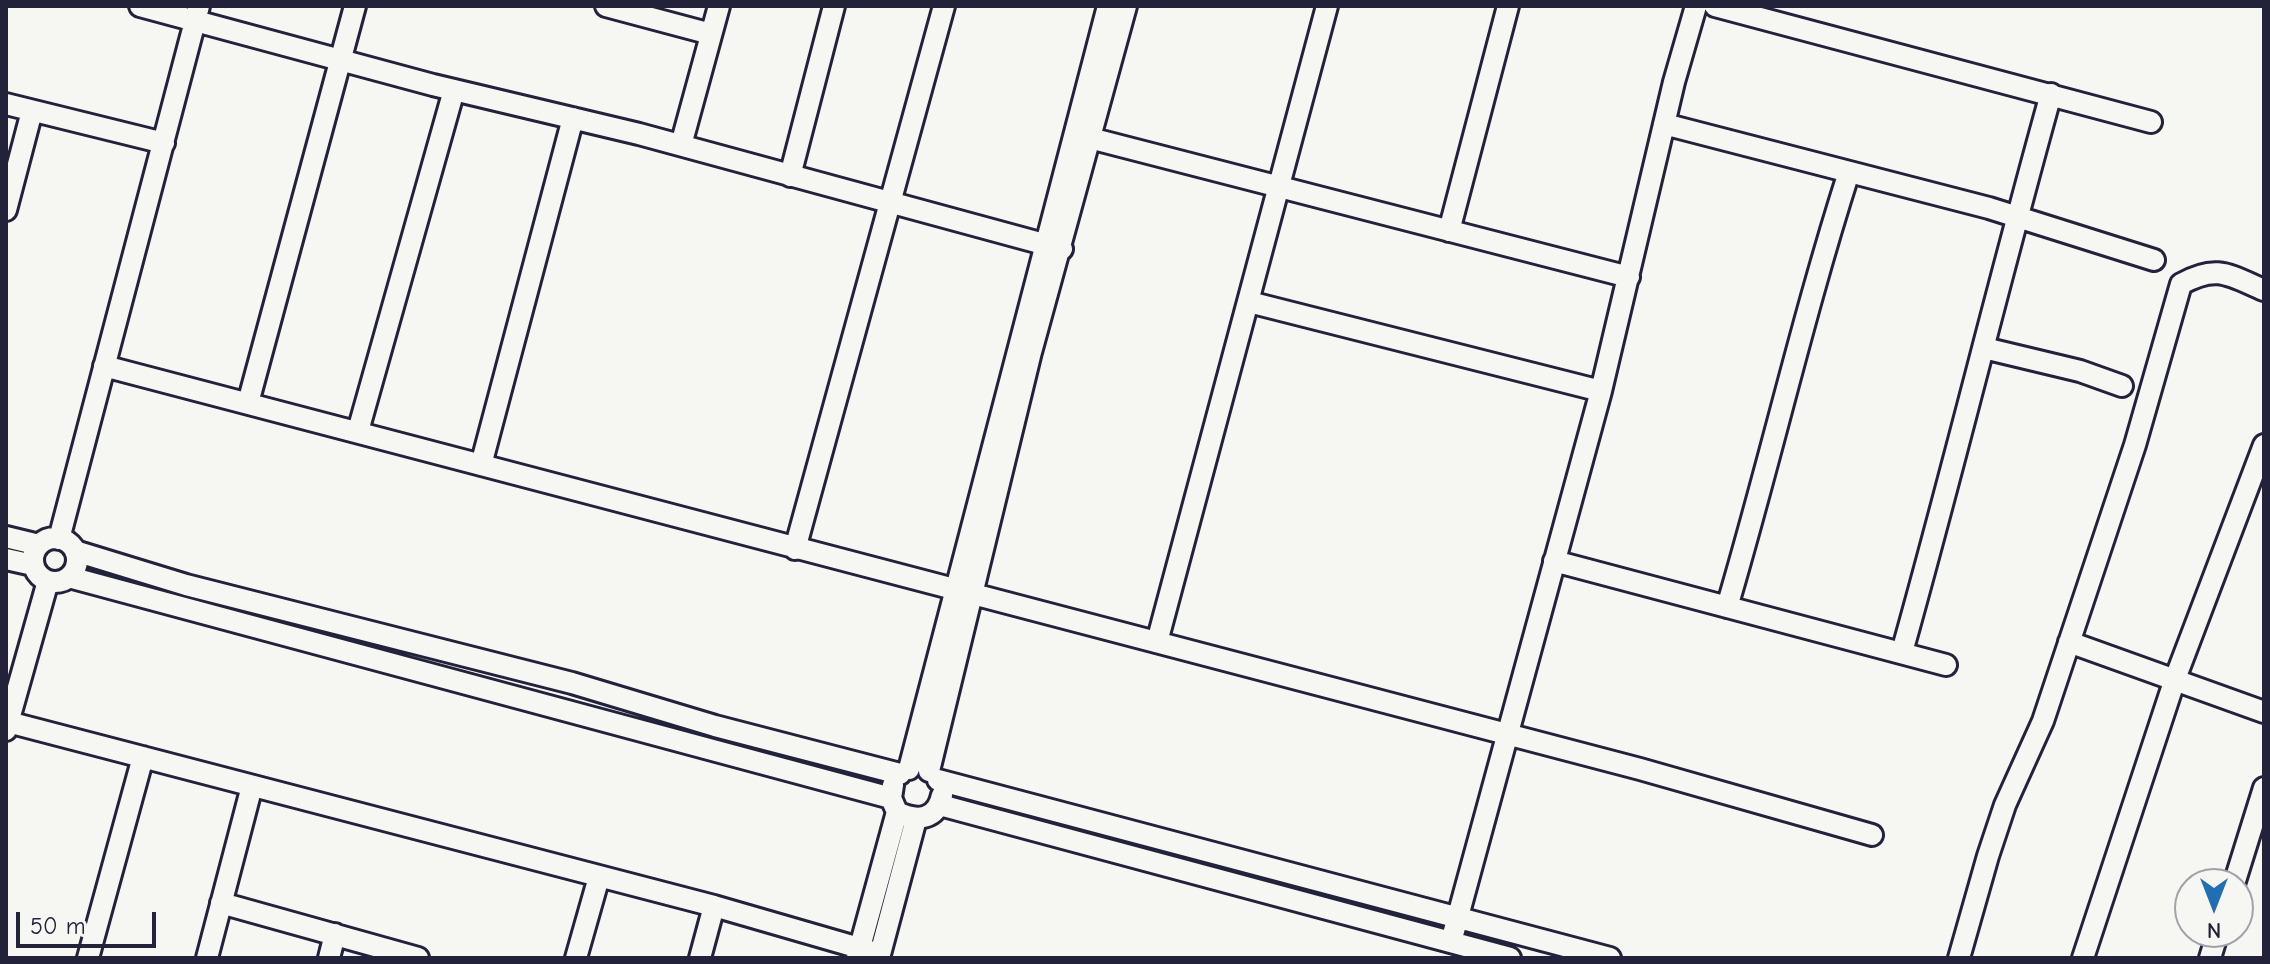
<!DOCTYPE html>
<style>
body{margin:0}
#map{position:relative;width:2270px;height:964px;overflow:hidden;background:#f6f6f2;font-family:"Comic Neue",sans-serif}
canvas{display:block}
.frame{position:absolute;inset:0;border:8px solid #22223b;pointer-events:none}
.north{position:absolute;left:2174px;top:868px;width:80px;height:80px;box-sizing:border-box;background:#f6f6f2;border:2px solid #a1a1a9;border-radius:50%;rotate:180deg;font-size:22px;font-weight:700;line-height:32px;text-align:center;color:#22223b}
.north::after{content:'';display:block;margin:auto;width:28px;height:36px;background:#1f6fb2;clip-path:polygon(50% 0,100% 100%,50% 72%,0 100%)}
.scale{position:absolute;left:16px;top:912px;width:140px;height:36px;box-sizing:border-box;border:4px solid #22223b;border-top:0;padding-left:10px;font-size:24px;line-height:28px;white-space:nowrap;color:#22223b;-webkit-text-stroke:6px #f6f6f2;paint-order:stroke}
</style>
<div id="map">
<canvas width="2270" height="964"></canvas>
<div class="frame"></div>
<div class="north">N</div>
<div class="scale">50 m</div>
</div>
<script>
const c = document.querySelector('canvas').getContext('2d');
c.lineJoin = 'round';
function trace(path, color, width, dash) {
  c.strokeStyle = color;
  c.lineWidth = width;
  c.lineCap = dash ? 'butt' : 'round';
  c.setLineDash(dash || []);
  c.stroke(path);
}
const minor = new Path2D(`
 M140 6 433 85 639 134 1062 249
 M606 6 711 34
 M1715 6 2151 122
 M6 104 164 143
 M1664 124 1989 208 2154 260
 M1078 135 1629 277
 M681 145 719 6
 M790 176 834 6
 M6 210 32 111
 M1449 231 1508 6
 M1249 302 1601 391
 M1984 348 2080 371 2122 386
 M104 366 1640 769 1872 835
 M248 403 355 6
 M358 431 454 90
 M481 465 573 118
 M6 537 39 545
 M33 560a22 22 0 1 1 44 0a22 22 0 1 1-44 0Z
 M59 539 199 6
 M795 549 944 6
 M75 551 186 585 572 683 715 726 900 774
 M6 559 33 565
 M1554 561 1946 665
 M69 577 891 798
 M1727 607C1770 462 1803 315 1849 172
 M1157 642 1327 6
 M2069 642 2264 712
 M1902 652C1954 467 1999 280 2051 94
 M8 722 714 906 880 954
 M6 730 48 581
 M909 769 1108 6
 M929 771 1031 352 1126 6
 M938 780 1610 958
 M940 805 1510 958
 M897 812C917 822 937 820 942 795
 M2234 884 2264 788
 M221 903 418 958
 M1451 942 1601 391 1674 82 1696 6
 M88 958 143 757
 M207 958 252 786
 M329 958 335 934
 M576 958 599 877
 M700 958 714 906
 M857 958 897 812 891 798 893 785
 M879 958 916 819
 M1959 958 1988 856 2005 805 2043 721 2135 445 2181 284C2217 264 2229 275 2264 290
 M2083 958 2175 679 2264 445
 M2210 958 2218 932`);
trace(minor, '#22223b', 26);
trace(minor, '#f6f6f2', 20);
</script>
